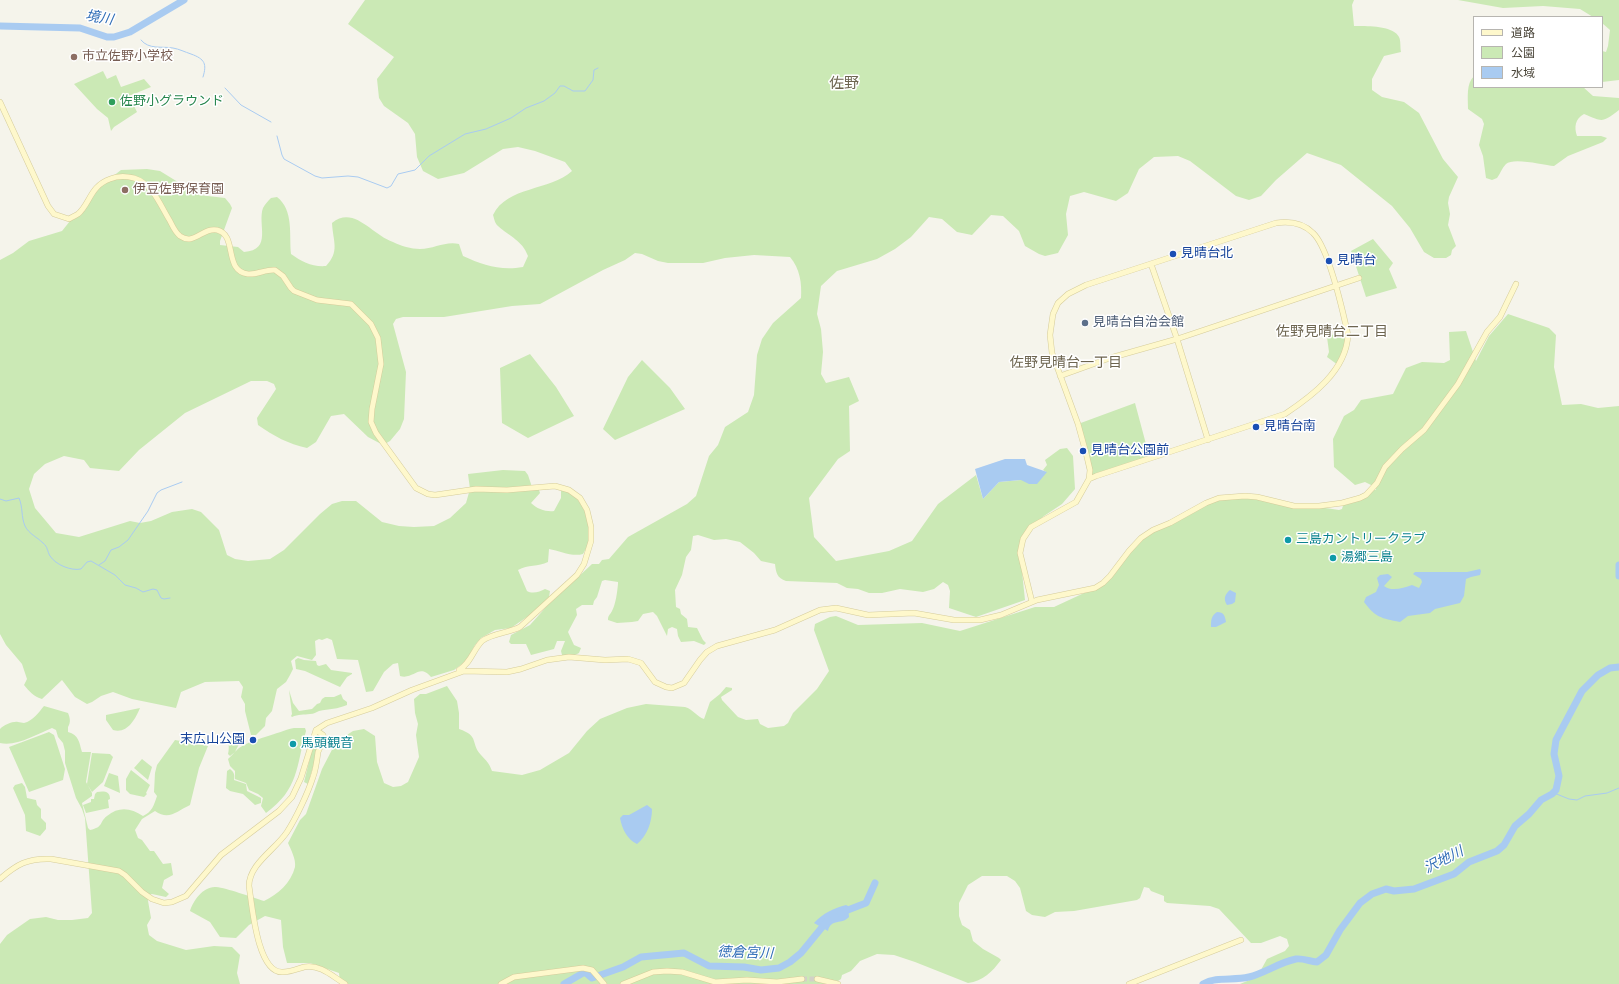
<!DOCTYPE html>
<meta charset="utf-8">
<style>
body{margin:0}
#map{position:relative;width:1619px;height:984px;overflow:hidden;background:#f5f4eb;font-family:"Source Sans 3","Noto Sans JP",sans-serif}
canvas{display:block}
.legend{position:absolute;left:1473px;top:16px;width:130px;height:72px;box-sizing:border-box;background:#fff;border:1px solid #b7b5b0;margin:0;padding:5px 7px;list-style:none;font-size:12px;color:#4a4539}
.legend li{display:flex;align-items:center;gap:8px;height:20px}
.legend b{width:20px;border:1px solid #b7b5b0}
</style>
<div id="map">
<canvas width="1619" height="984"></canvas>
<ul class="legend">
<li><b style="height:5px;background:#fef8cc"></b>道路</li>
<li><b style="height:11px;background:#cbe9b5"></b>公園</li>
<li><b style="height:11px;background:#a9cbf1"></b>水域</li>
</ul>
</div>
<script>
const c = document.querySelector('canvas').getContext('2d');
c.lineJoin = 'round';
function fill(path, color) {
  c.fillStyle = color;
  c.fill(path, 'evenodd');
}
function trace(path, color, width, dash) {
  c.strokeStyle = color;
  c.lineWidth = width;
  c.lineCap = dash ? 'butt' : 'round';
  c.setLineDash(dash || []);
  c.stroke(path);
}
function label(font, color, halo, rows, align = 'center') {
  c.font = font + ' "Source Sans 3","Noto Sans JP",sans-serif';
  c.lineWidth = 3;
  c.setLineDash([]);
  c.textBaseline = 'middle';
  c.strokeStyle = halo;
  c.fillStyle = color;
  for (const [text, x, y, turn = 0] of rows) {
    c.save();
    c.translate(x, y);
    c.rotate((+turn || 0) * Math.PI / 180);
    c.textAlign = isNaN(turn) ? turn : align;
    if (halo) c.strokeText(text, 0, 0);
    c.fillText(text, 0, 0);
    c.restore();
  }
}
fill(new Path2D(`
 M365 0H1354L1352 5 1354 26C1365 26 1393 25 1399 37 1401 41 1400 47 1401 52L1384 56 1372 79V90L1382 97 1404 102 1419 113 1443 159 1458 177 1449 197 1448 203 1450 214 1448 225 1456 246 1452 250 1451 255 1446 258H1434L1424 252 1410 228 1392 206 1341 165 1307 153 1276 180 1261 196 1249 200 1236 196 1190 161 1178 156 1154 157 1139 169 1128 193 1116 201 1084 192 1070 196 1066 214 1068 235 1058 253 1045 256 1039 254 1025 246 1019 231 1003 216 991 215 972 235 957 232 942 219 929 217 911 237 895 249 877 259 837 271 821 286 817 314 821 329 823 352 821 374 826 383 849 377 859 401 849 406 850 451 838 459 809 498 814 537 836 561 889 551 912 541 938 504 976 475 983 499 999 482 1021 480 1046 472 1043 470 1047 465 1045 460 1060 449 1067 448 1073 456 1075 489 1062 504 1044 516 1026 533 1020 553 1025 600 976 617 949 608 950 591 948 585 943 582 934 589 923 592 900 589 882 593H869L858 589 847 588 837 583 786 581C777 578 776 573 775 564L761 561 754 553 740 542 726 539 714 540 698 535 693 536 691 550 686 557 682 575 675 590 676 607 680 609 681 614 687 619 688 627 697 628 703 640 706 643 704 645 694 641 681 642 678 636 677 629 672 627 668 629 667 636 657 616 653 612 643 614 638 621 632 622 617 623 608 620C608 615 610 615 612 611 616 603 617 593 618 584V582L605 580 602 581 597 597 594 601 593 605H582L576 609 577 615 568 632 574 645 581 648 579 653 575 655H562L561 651 565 641H557L554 649 531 655 526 644H511L509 642 511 635 530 625 547 606 592 564H599L602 560 609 559 628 537 687 504 696 496 709 456 718 445 725 427 748 412 754 395 757 355 762 339 773 323 801 298C802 283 800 269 790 257L754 255 725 258 703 263H668L658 261 642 254 635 253 625 260 603 270 540 304 512 306 444 317H403L396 319 393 324 406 372 404 419 400 429 390 441 383 445 368 437 344 414 331 416 316 442 307 448C288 444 274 436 258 425L257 418 276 389 274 384 267 381H251L185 413 139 450 119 471 90 468 84 460 64 456 45 464 34 474 29 489 35 508 56 533 79 537 130 521 140 523 151 521 172 512 192 509 201 512 219 530 227 555 235 559 248 561 270 559 284 550 320 514 332 504 342 501H356L382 522 399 526 414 527 434 526 450 518 466 503 470 489 468 474 503 470 525 471 528 475 533 490H539L540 493 531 503C537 509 546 512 554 511L561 498V489C581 492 594 525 589 543 588 546 585 550 583 554 572 557 560 551 549 549L548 562C538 567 528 564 518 570L527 591C532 594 540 592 545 589L550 591 549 597 534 612 511 628 495 630 481 638 475 645 466 661 454 670 431 677C419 663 414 680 400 676L398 663 393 664 384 672 373 691 366 692 358 660 337 659 332 640 327 638 322 640 319 639 315 641 316 655 312 660 297 656 291 661 293 669 290 675 286 682 277 689 272 711 266 718 265 726 256 735H251L245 711V704L241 697 243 687 239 681 205 682 181 692 176 708 132 699 113 692 101 696 92 702 87 704 75 697 62 680 42 699C34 697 29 691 24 685L27 679 22 664 6 645 0 634V260L13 253 29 241 62 231 94 191 121 170 147 169 160 171 199 195 225 198 230 204 232 208 220 241V245L238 247 244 252C273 250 257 224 263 208 265 204 268 201 271 198L277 197C294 210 289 235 291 254 302 262 312 267 326 266 340 251 333 242 332 223 354 205 372 235 393 242 401 246 411 249 420 249 434 249 445 241 459 244L463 256C483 265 500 271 523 267L528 256C522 240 510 237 498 226 495 224 494 218 493 215 507 186 550 191 572 171L565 162 535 151 518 147 503 149 464 173 438 179 423 171 417 157 415 134 408 123 384 106 379 98 377 79 394 57 348 24Z
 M1458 0H1619V80L1602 82V51L1606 52 1608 46 1610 30 1602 23V17H1593L1580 9 1543 6 1503 8Z
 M103 71 107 79 116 75 121 87 144 79 151 87 129 96 137 112 114 127 111 131 108 118 97 109 74 84Z
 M1474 76V87H1583L1593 96 1619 98V110C1602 123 1603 122 1584 114 1575 119 1574 127 1577 136H1601L1607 138 1603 142 1568 156 1554 166C1544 165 1513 157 1506 164 1502 168 1500 174 1497 178L1492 180 1486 178 1483 156 1479 145 1484 124 1482 119 1468 109C1468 97 1466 84 1474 76Z
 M1373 239 1393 263 1389 269 1397 288 1366 297 1351 251Z
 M1508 314 1549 328 1556 335 1554 367 1562 405 1581 404 1598 408 1619 406V984H1240L1257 977 1267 959 1285 951 1289 946 1287 939 1280 936 1261 943H1251L1219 909 1210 906 1167 903 1164 901V896L1151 891 1149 888 1144 887 1140 898 1137 900 1074 911 1055 912 1045 917 1032 915 1026 911 1020 888 1015 881 1007 876H982L968 885 959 903V916L962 925 970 930 973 941 983 949 999 958 1001 960C992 972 983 981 968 983L915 962 894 955 877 954 860 961 851 971 842 975 841 979 838 981 833 980 831 984H340L339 973 310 963H287L283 947 281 920 265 916 249 925 236 938 220 937 210 922 190 911C193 901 203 886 216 887 227 888 251 897 264 901 278 894 291 883 295 867 296 859 291 850 288 843L300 820 306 814 322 769 336 742 353 731 364 729 375 736 377 762 384 783 393 787 401 786 408 782 419 757 416 735 418 724 415 713 414 699 420 694H426L447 686 457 701 459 713V729C480 736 470 743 481 755 487 762 488 761 492 771L522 775 540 770 569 753 587 731 600 719 627 708 646 704 685 707C693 709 697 717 704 719L710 702 720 694 726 687 732 688V690L721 697 722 700 738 717 746 720 758 719 760 724 768 728 784 726 788 723 793 713 817 689 829 671 814 630 815 624 830 617 836 616 858 625 922 623 960 631 1035 607H1054L1097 587 1110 576 1129 551 1150 532 1213 500 1245 496 1339 510 1342 509 1344 502 1371 490H1376L1375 487 1365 482 1355 485 1334 467 1333 439 1344 416 1354 410 1361 400 1393 394 1406 368 1422 362 1444 363 1450 360 1449 332 1466 331 1476 361 1489 336Z
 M1346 329 1348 335 1338 365 1327 357 1329 352 1327 337Z
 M530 354 556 387 574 416 528 438 502 423 500 368Z
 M642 360 670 388 685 409 615 440 603 429 628 377Z
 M1135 403 1150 459 1089 479 1078 424Z
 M298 658 304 660 316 661 317 665 319 666 326 664 331 670 352 673V674L347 677 340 687 305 671 296 669 295 660Z
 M289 690 293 703 299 711 312 709 317 704 320 703 322 699 325 697H334L341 694 343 699 347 702V705C338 709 329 709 319 711 316 712 314 714 310 714 304 715 298 714 292 717L291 716 292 714Z
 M44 706 68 713C70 718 71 722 68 727V732C79 735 79 742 82 752H91L86 782 92 793V796L82 803 88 828 90 830C104 827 99 822 107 816 119 806 131 808 143 816 152 812 154 805 157 796L154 792 155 773 157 765 175 740 208 746 199 768 190 805C177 811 169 821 155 811L142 819 135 830 138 838 142 840 150 851H154L163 864 171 863 173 875 164 880 162 888 169 894 166 897 152 894 147 895 151 918 147 925 149 935 157 941 186 950 214 946 232 947 240 955 237 973 240 984H0V944L7 935 30 919 46 917 58 920H72L88 918 92 913 85 818 82 809 76 798 65 763V751L63 743 58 737 56 730 52 728C37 734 16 747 0 743V729C4 725 13 721 18 722 20 722 22 723 24 723 33 721 39 712 44 706Z
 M140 708C135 720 127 734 113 730L106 720V715Z
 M294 728H305L306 731C296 767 299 789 266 813L261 806 263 798 258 794 249 790 246 783 235 779V771L230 766 228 759C232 755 235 752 239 748 248 742 256 740 265 737 276 734 284 730 294 728Z
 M49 732 54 735 65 769 63 780 29 792 9 747Z
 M231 736H235L241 740 235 752 230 756 228 754C230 747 227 742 231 736Z
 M318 737H320L321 740 308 784 304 782 314 742Z
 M92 753 110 754 113 757 103 782 92 792 87 784Z
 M142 759 152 767 148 780 134 768Z
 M230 769C234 772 235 775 234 780L246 784 247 791 261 798V803L255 805 243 794 230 791 226 788 227 771Z
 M131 770 150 785 146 793 147 794 144 797 130 794 126 790V779Z
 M109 773 118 776 120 793 104 786Z
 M22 783 25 787 27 798 36 800 37 805 41 809V818L46 823V829L40 836 26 831 25 815 13 788 15 785Z
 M97 792C104 791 110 791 110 799L108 800 109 808 86 813 83 805 91 802V799H94L95 794Z`), '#cbe9b5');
fill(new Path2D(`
 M1005 459H1025L1027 465 1047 472 1037 484H1029L1021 480 999 482 983 499 975 469Z
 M1480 569 1481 571 1480 575 1471 577 1466 579 1464 596 1460 603 1435 609 1430 613 1408 616 1400 622C1381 618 1376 618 1364 602L1366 597 1376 592 1379 585 1377 578 1380 575 1388 574 1392 577 1384 586C1392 592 1403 588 1412 585L1419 588 1422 582 1421 579 1413 574 1415 572H1467Z
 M1230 590 1236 593 1235 602 1232 604 1227 605C1223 599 1225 594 1230 590Z
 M1217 612C1224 612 1225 616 1226 622L1216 627H1211C1211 620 1211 616 1217 612Z
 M647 805 652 809C652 822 647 836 637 844 627 839 622 829 620 818L623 815H629Z
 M846 905 848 906 849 917C842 925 831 918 828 931L814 923C823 913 834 908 846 905Z`), '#a9cbf1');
trace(new Path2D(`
 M133 30 134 31
 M141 40C149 50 162 46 173 48 179 49 185 52 191 54 205 59 207 64 203 77
 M225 88 241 105 271 122
 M277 136 282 155 284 159 315 176 322 178 348 176 358 177 387 188 391 186 398 174 415 170 429 156 465 134 486 129 511 118 526 108 544 101 555 93 560 86H564L573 91H585L593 80 594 70 598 68
 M0 499 6 501 19 498C23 507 21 517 25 526 29 534 37 537 43 543 48 547 47 551 50 556 56 565 71 571 81 569L87 562 91 561 115 575 125 585 136 588 143 592 153 589 157 590 161 598 164 599 170 598
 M99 565 105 561 111 550 119 547 128 540 148 511 157 493 161 490 182 482
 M1554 793 1569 799 1577 800 1585 796 1607 793 1619 788`), '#a9cbf1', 1);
trace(new Path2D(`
 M0 26 80 28 107 37H114L130 32 184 0
 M1619 565V576
 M840 913 866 903 875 883
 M564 984 583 973H586L592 978 623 967 641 957 684 953 709 966 744 967 761 970 779 968 790 962 801 953 828 920
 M1203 984C1217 976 1233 981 1249 977 1265 973 1280 962 1296 959 1304 958 1310 962 1317 962L1326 955 1340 930 1360 903 1372 894 1386 889 1394 891 1414 889 1454 874 1469 862 1497 851 1504 845 1515 826 1529 814 1541 800 1552 794 1556 790 1559 776 1554 754 1556 740 1582 691 1598 675 1610 668 1619 667`), '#a9cbf1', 7);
trace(new Path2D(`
 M802 979H817`), '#d3d1c7', 5, [5, 2.5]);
const secondary = new Path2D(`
 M0 102 48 206 54 214 69 219C72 217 75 216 78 214 90 204 90 186 110 179 117 176 126 176 134 178 153 184 160 205 170 221 173 227 175 232 180 236 194 246 203 227 217 230 238 235 223 271 248 274 257 275 266 269 275 270L283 276 291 288 294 291 317 300 351 304 371 324 378 338 381 364 372 409 371 422 376 433 416 488 428 494 435 495 476 489 507 490 555 486 569 490 580 498 587 510 591 527V541L584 564 577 575 520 627C509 633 492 633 482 641 473 650 471 663 459 670
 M1151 264 1177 339 1208 440
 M1060 376 1110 358 1177 339 1359 278
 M1032 602 1020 553 1023 539 1031 527 1076 502 1089 479 1090 470 1086 453 1078 424 1052 353 1050 335 1053 314 1058 303 1068 294 1086 285 1276 223C1289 221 1303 223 1313 233 1329 248 1343 312 1348 335 1346 371 1312 396 1285 414L1096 476 1089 479
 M316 730 323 735 324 738C322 743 320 748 318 752 317 760 316 769 313 777 308 793 296 818 287 832 275 850 249 864 249 886 252 904 257 974 283 972 290 972 297 969 304 967 320 964 332 976 345 984
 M0 879C17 864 28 858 51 859L119 871 125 875 142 892 152 899 164 903 172 902 186 896 221 855 279 811 292 797 301 778 316 730 327 723 372 708 412 690 464 671 507 672 521 669 547 660 569 657 605 660 628 659 641 663 655 682 666 687 672 688 684 683 700 660 707 652 717 646 775 630 820 610 836 608 868 615 914 613 954 620H980L1001 615 1037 600 1095 588 1103 583 1110 576 1129 551 1141 538 1153 530 1170 523 1206 503 1219 498 1245 496 1257 497 1294 506H1319L1342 503 1360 498 1366 495 1377 483 1385 467 1402 449 1424 430 1458 384 1487 332 1500 317 1516 284
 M817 979 838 984
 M501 984 514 977 583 968 592 970 604 984
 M623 984 653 972 667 971 682 972 715 982 747 980 777 982 802 979
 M1129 984 1241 940`);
trace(secondary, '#d5cc9b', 6);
trace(secondary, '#fef8cc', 5);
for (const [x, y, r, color] of [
 [74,57,4,"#8d6e63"],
 [112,102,4,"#2e9e5b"],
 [125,190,4,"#8d6e63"],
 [1173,254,4,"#1a4fb4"],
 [1329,261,4,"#1a4fb4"],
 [1085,323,4,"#5c6f8a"],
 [1256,427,4,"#1a4fb4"],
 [1083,451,4,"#1a4fb4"],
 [1288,540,4,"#0f9aa8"],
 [1333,558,4,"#0f9aa8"],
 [253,740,4,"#1a4fb4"],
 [293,744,4,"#0f9aa8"]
]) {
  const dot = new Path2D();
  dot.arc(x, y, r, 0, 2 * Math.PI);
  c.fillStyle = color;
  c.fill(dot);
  trace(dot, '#fff', 1.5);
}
label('13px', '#785e54', '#fff', [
 ["市立佐野小学校",82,57],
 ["伊豆佐野保育園",133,190]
], 'left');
label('13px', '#27864d', '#fff', [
 ["佐野小グラウンド",120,102]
], 'left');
label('13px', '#164399', '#fff', [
 ["見晴台北",1181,254],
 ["見晴台",1337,261],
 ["見晴台南",1264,427],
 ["見晴台公園前",1091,451],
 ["末広山公園",245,740,"right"]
], 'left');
label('13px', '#4e5e75', '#fff', [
 ["見晴台自治会館",1093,323]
], 'left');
label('13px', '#0d838f', '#fff', [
 ["三島カントリークラブ",1296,540],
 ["湯郷三島",1341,558],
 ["馬頭観音",301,744]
], 'left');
label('italic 14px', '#316eb7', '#fff', [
 ["境川",99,19,10],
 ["沢地川",1444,861,-27],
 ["徳倉宮川",745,954,2]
]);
label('14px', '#6d6550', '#fff', [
 ["佐野見晴台二丁目",1332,333],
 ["佐野見晴台一丁目",1066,364]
]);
label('15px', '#6d6550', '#fff', [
 ["佐野",844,85]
]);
</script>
